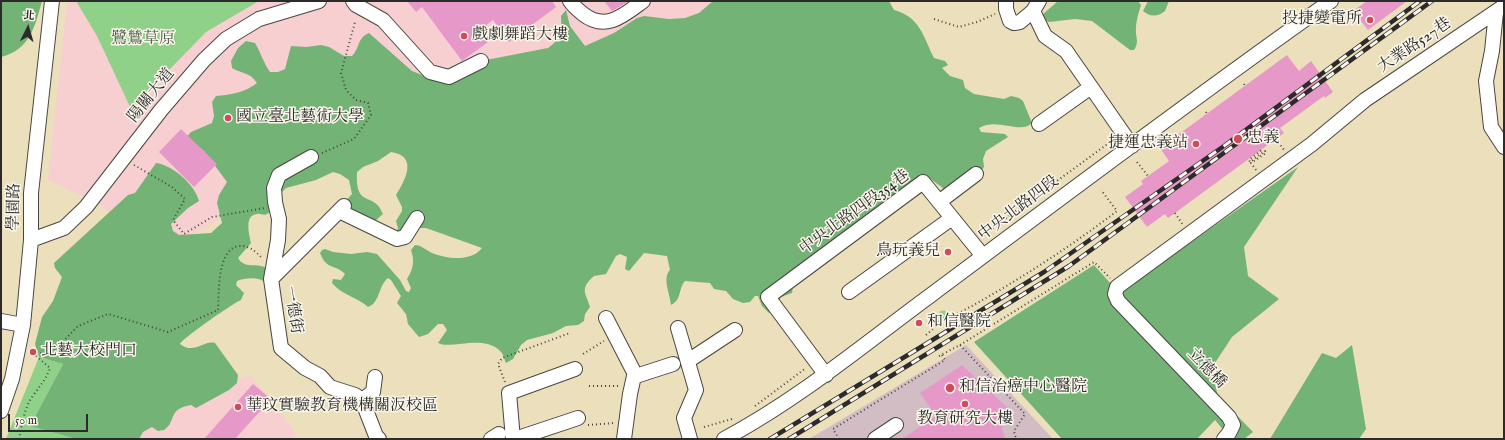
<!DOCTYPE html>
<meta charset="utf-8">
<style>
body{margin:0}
#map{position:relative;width:1505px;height:440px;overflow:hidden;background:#ecdfbc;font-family:"IM FELL English","Noto Serif TC",serif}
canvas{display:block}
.frame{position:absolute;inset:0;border:2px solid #2b2b2b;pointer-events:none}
.north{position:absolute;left:8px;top:8px;width:40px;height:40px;-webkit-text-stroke:3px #fbf7ec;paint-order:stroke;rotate:5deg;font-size:11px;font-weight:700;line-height:16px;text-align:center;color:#2b2b2b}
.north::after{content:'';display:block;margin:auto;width:14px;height:18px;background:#2b2b2b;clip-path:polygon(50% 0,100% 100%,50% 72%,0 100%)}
.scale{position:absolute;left:8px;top:414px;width:80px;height:18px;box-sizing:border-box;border:2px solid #2b2b2b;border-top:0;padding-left:5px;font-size:12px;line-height:14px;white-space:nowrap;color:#2b2b2b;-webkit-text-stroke:3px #fbf7ec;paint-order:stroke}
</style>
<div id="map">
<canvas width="1505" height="440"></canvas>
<div class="frame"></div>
<div class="north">北</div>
<div class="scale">50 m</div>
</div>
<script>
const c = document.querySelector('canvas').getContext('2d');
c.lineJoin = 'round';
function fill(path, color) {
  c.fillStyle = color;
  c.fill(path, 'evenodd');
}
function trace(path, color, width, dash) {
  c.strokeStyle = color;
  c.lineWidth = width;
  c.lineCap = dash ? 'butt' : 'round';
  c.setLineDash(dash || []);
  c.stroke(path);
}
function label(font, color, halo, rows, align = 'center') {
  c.font = font + ' "IM FELL English","Noto Serif TC",serif';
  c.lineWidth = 3;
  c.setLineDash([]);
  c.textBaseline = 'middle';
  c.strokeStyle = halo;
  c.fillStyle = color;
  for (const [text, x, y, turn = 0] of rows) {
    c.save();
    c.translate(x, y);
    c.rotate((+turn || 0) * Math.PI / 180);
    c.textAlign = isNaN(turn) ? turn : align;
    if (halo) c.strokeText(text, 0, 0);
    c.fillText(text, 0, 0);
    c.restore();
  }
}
fill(new Path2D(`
 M67 1H732L242 204 157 259 112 218 103 206 48 180Z
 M251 375 295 432V439H139L143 432 152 427 161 431 164 430 173 414 179 408 204 404 215 396 226 392 234 386 238 379Z`), '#f7cfd0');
fill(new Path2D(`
 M966 345 1053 439H809Z`), '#d2bdc5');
fill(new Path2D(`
 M76 1H259L206 32 131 109 97 36Z
 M938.5 315a4.5 4.5 0 1 1 9 0a4.5 4.5 0 1 1-9 0Z
 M39 357 63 364 30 426 76 439H6Z`), '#8fd189');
fill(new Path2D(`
 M1 1H42C35 26 30 50 1 57Z
 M713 1H889L894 10C920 17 923 36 934 58L945 61 948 65 942 68 950 76 963 80 965 88 974 94 1004 99 1011 96 1019 98 1023 101 1032 123C1020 135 998 117 979 128L981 132 1005 134 1008 137 986 151 983 159 984 167 980 173 944 193 941 191 943 188 928 177 820 268H816L793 286 792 293 781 297 773 311 769 313 762 306 758 296H755L750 302 743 303 733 299 726 291 714 289 710 283 685 281C678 289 682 300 671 305 670 294 662 278 670 270L667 256 644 253 629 271 625 269 627 257 620 254 616 256 606 274 594 276C579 289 586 293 590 307L585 314 584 321 578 325 566 326 553 333 527 340 521 345 513 359 506 363C504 359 504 355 501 352 485 333 451 350 438 343L447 330 443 324H438L428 334 419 337 408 324 406 314 397 303 401 296 391 280 388 278C378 286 380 303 368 307 357 297 342 295 332 283L333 279 341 280 345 274C336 264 327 271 320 253L322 250 325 249 333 252 351 254 367 252 377 254 400 280 406 291 409 292 411 288 407 279C413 269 415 262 411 250L415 245C421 245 426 250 432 253 447 259 471 262 482 248L426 228H418L396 234 398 228 396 221 402 211V207L396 195C406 179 418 156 391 152L378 161 363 167 357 172C355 210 374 190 383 214L375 221 361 226 345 202 352 194 349 180 340 174 333 172 316 180 286 188 281 193 275 208 267 214C263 216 261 213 257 214 244 215 249 234 251 243L238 258C245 270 257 262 266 268V284C261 276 245 278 237 281L236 285 244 293 241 300C232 304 183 338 180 344 194 355 204 340 215 343L238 375 237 383 229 390 196 408 191 405C166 410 178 420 164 430L158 431 152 427 143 432 139 439H76L30 426 63 364 39 357 35 344 42 317 53 301 62 277 55 268 54 263 128 195 135 193 156 163C173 165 195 185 199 201L188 208 171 224 173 231 179 235 211 233 222 223 217 203 219 195 227 182 204 151 186 138 191 132 212 123 214 116 212 102 216 96C231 95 246 92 257 83 250 72 242 74 232 68L231 61 238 48 246 41 255 43C261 53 263 62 270 72H278L285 69 291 46 306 47 321 45 329 47 344 56H352C360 48 357 38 369 33L412 71 427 77 486 60 548 48C561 39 562 31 561 16L566 10 570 26 585 46 614 33 637 18 644 16 669 19 685 18 699 13Z
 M1058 1H1138L1141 5C1139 12 1136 21 1136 28 1135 38 1140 41 1134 50H1130L1092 21 1075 19 1049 22 1045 20 1042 15Z
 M1148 1H1169L1165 11C1157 17 1151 17 1143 11Z
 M1298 167 1244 247 1248 276 1279 299 1232 337 1211 369 1218 396 1253 432 1244 439H1231L1215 420 1197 439H1062L974 342 1094 265 1119 293Z
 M1352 345 1366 429 1359 439H1270L1322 353 1336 358Z`), '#73b375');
fill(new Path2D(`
 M407 1H552L556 7 509 42 493 20 480 30 488 42 462 61 422 7 416 12Z
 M604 1H629L612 11Z
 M1367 1H1407L1368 30 1353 11Z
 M1287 55 1299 71 1311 61 1333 92 1325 98 1324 96 1280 128 1284 133 1175 213 1168 218 1165 214 1147 227 1125 197 1143 184 1141 181 1169 161 1160 148Z
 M181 129 217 164 194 187 159 152Z
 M962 365 1015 415 1002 428 1005 439H902L936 416 920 393Z
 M253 384 271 399 235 439H204Z`), '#e699c8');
const minor = new Path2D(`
 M353 1 356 5 383 20 430 72 449 77 481 61
 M570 1C573 6 578 10 583 14 606 32 624 15 643 1
 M1006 1V9L1010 21 1014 23 1020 22 1033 11
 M1039 1 1033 11 1045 36 1066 51 1132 146
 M1496 12 1492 51 1486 81 1491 127 1504 147
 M1039 124 1091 87
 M311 157 279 175 274 188 275 202 279 219 278 240 271 279 281 348 305 368 320 376 330 387 355 395 362 400 376 436 379 439
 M939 202 976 174
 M339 211 397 239 405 237 417 218
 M31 240 64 228 86 207 161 110 204 60 226 39 259 19 319 1
 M271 279 344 206
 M849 292 952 218
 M606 318 636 376H634L630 394 624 439
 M1 321 23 325
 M678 328 696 390 684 418 690 439
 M688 361 735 330
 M826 375 768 297 923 182 983 256
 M636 376 673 364
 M362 400 373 392 375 377
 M1 411 12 379 23 325 31 240V193L52 1
 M491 439 499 434
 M513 439 509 393 575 369
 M515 439 578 418
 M724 439C799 399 863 345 931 295 1064 196 1196 96 1331 1
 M875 439 896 425
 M1224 439 1229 433 1233 425 1229 417 1118 301 1115 294 1117 287 1312 144 1365 100 1504 6`);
trace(minor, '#484641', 16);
trace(new Path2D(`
 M934 19 959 27 977 22 995 14
 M1244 84 1245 86
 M1206 112 1207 114
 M1276 139 1284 150
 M322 153 354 139 371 115 368 103 356 100 346 90 341 73 355 22
 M1137 162 1148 176
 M134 165 172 187 185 199 173 220 184 234 212 217 265 208
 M1256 170 1251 163 1266 153 1265 151 1250 162 1249 160 1263 149
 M1175 213 1183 225
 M983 235 1113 140
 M940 323C1002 291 1062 253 1117 211L1101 190
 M926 335 940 323 933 313
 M960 345 1094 262 1110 278
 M36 353 51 354 78 326 108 314 168 332 218 310C219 293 217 250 238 246 249 245 255 251 262 258
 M583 354 604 341
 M939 356 960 345 1025 414 1014 431 1016 439
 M505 382 498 364 502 358 570 333
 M589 386H620
 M755 406 806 368
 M588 425 614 423
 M704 427 732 419
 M19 439C22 425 24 409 32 397 39 387 46 380 50 368L35 355
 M839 439 833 429 945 360 942 355`), '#484641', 2, [1, 3]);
trace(minor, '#fff', 14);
const rail = new Path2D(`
 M770 439 1044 272 1224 146 1420 1
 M789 439 1069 266 1432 1`);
trace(rail, '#2b2b2b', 4.5);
trace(rail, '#fbf7ec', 3, [9]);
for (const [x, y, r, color] of [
 [1370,20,4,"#d1495b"],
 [464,36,4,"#d1495b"],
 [228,118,4,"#d1495b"],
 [1238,139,5,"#d1495b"],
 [1196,144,4,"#d1495b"],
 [948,252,4,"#d1495b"],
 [919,323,4,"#d1495b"],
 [33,352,4,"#d1495b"],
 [950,388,5,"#d1495b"],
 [965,404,4,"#d1495b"],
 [238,407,4,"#d1495b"]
]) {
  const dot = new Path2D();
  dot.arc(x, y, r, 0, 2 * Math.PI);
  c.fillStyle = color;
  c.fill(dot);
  trace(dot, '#fbf7ec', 1.5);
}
label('16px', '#2b2b2b', '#fbf7ec', [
 ["投捷變電所",1362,20,"right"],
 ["戲劇舞蹈大樓",472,36],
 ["國立臺北藝術大學",236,118],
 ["忠義",1247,139],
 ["捷運忠義站",1188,144,"right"],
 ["鳥玩義兒",940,252,"right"],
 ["和信醫院",927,323],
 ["北藝大校門口",41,352],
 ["和信治癌中心醫院",959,388],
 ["華玟實驗教育機構關汳校區",246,407],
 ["教育研究大樓",965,420,"center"]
], 'left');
label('16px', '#495d47', '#fbf7ec', [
 ["鷺鷥草原",143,40]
]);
label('16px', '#2b2b2b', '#fbf7ec', [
 ["大業路527巷",1415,46,-34],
 ["陽關大道",152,96,-51],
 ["學園路",15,207,-89],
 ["中央北路四段",1019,209,-37],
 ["中央北路四段354巷",855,213,-36],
 ["一德街",292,310,81],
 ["立德橋",1206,369,46]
]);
</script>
